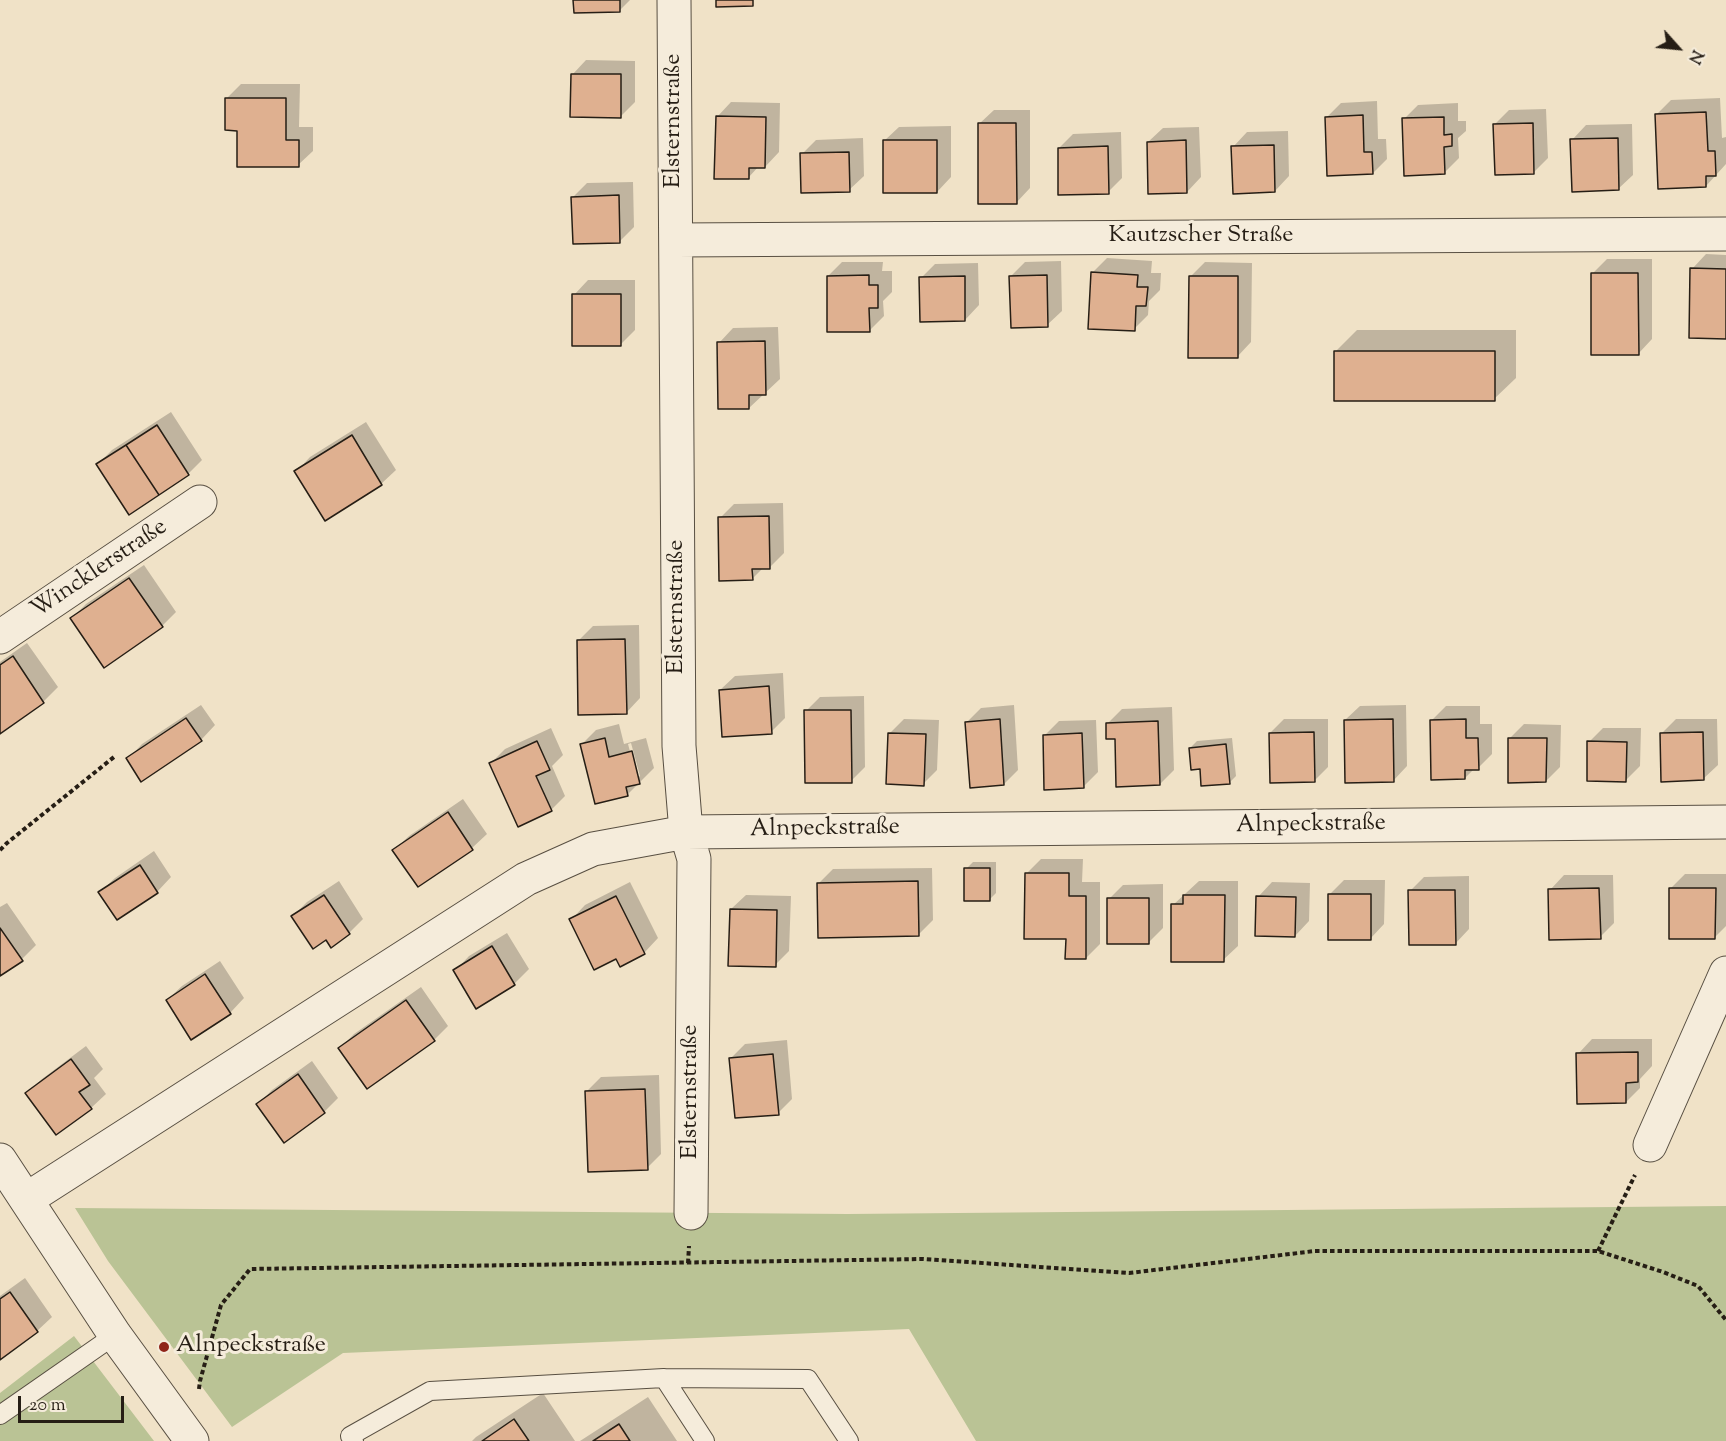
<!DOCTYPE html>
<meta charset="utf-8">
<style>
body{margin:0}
#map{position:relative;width:1726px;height:1441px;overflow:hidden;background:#f0e2c7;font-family:"Sorts Mill Goudy",serif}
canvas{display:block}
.north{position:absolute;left:1648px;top:18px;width:60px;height:60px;-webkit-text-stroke:4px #f5ecdb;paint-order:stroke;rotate:117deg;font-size:16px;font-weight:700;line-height:24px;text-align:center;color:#261e15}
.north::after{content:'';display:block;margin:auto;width:21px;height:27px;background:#261e15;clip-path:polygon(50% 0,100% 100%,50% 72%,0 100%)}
.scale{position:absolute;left:18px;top:1396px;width:106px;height:27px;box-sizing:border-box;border:3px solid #261e15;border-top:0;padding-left:8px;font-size:18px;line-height:21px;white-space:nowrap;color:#261e15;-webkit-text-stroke:4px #f5ecdb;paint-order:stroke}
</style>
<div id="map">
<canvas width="1726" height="1441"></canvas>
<div class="north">N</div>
<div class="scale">20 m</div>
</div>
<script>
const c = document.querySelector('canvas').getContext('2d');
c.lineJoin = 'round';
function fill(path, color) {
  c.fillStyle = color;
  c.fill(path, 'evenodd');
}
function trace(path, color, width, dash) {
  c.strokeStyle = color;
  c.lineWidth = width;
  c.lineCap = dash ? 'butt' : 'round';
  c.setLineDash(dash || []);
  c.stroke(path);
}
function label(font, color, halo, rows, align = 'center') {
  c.font = font + ' "Sorts Mill Goudy",serif';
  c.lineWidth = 6;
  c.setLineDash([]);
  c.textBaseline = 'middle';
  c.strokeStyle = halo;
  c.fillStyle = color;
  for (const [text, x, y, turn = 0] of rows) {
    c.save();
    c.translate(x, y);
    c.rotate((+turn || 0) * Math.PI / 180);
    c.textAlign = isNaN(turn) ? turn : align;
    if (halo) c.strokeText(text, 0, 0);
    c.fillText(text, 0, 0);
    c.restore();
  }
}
fill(new Path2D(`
 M1726 1206V1441H976L909 1329 343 1353 232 1427 108 1261 75 1208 848 1214Z
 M74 1336 154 1441H0V1393Z`), '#bac395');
fill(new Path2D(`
 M575 0H630L620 10Z
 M586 60 635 61V102L620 117 572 75Z
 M241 84H300L299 127H313V151L298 165 239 129 227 98Z
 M1720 98 1722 138 1726 137V164L1706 186 1657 114 1671 100Z
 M1377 101 1378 139H1386L1387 159 1373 173 1327 117 1341 103Z
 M731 102 780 103 779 152 765 167 759 166 748 178 717 117Z
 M1458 103V121H1466V131L1458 138 1459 158 1445 172 1404 119 1418 105Z
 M1546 109 1548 158 1533 173 1495 124 1509 110Z
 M994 110H1030V188L1016 203 979 124Z
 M1632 124 1633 175 1618 189 1572 140 1586 125Z
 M951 126V177L937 192 884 141 899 127Z
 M1199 127 1201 177 1187 192 1148 142 1163 128Z
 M1288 131 1289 176 1275 191 1233 147 1247 132Z
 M1121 132 1122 178 1108 192 1059 148 1073 134Z
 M863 138 864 176 849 190 802 154 816 140Z
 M633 182 634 227 620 241 573 197 587 183Z
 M1706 254 1726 255V338L1692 269Z
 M1107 258 1152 261 1151 273H1161L1160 290 1149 301 1148 315 1134 329 1092 273Z
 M1607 259H1652V339L1638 354 1592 274Z
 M1061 261 1062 311 1047 325 1010 277 1025 262Z
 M842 262H883L882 271H892V292L883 301 884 316 869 331 828 276Z
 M1205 262 1252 263 1251 342 1237 357 1191 276Z
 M978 263 979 305 965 320 921 278 935 264Z
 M588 280H635V330L621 344 574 295Z
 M778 327 780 379 749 408 719 343 733 328Z
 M1357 330H1516V378L1494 399 1335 352Z
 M171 412 202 460 188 474 98 464 112 450Z
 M366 422 396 470 381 484 296 472 310 457Z
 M783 503 784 553 769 568H763L752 579 720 518 734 504Z
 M144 565 176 612 162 626 72 618 86 604Z
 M639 625 640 698 626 713 578 641 593 626Z
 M27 643 58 687 43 702 0 732V662Z
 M783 673 785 718 771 732 720 690 735 676Z
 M864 696 865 767 851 781 806 711 820 697Z
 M201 705 215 725 201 740 142 779 128 759 142 744Z
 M1014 705 1018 770 1004 784 967 722 981 708Z
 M1406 705 1407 766 1393 781 1345 720 1360 706Z
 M1446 706H1480V724H1492V754L1478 768 1474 769 1465 778 1432 720Z
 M1172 707 1174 770 1160 784 1117 737 1107 724 1122 709Z
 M904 719 939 720 937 770 923 784 890 733Z
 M1284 719H1328V767L1314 781 1270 733Z
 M1676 719H1717L1718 765 1703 779 1661 734Z
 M1096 720 1098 772 1083 787 1044 736 1059 721Z
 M619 724 624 744 646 738 654 768 627 795 582 744 596 730ZM631 743 640 776 637 778 628 744Z
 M1524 724 1561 725 1560 767 1546 781 1509 739Z
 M551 728 563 755 552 766 565 796 551 810 491 763 505 749Z
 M1603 728H1641L1640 766 1626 780 1589 742Z
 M1232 738 1236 776 1229 783 1201 768 1190 748 1197 741Z
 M463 799 487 834 472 848 419 885 394 850 409 836Z
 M154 851 171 877 157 892H100L115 878Z
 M1041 859H1083L1082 882H1100V944L1086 958 1067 938 1026 874Z
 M973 862H996V893L989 900 966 869Z
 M932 868 933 920 918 935 819 883 833 869Z
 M1685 874H1726V926L1715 937 1671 888Z
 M1564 875H1613L1614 923 1600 937 1550 890Z
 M1469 876V929L1455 944 1410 891 1424 877Z
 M1344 880H1385L1384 924 1370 939 1330 894Z
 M339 881 363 919 349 933 326 938 293 916 307 902Z
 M1199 881H1238V946L1223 960 1173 905Z
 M630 882 658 938 644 953 617 957 571 920 585 905Z
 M1272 882 1310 883 1309 921 1295 936 1258 897Z
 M1163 884V928L1148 943 1109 899 1123 885Z
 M746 895 791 896 789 951 775 965 731 909Z
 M7 903 36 945 22 959 0 974V907Z
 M507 933 529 969 514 984 477 1007 455 971 469 956Z
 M220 961 244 998 230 1013 167 1000 182 986Z
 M421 987 448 1026 434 1040 340 1048 354 1034Z
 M1592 1039H1652V1066L1640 1079V1088L1626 1102 1578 1054Z
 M787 1040 792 1099 778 1113 731 1058 745 1044Z
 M86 1046 103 1069 94 1078 106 1094 91 1108 27 1093 42 1079Z
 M312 1061 338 1098 324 1112 258 1104 272 1090Z
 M659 1075 661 1154 647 1168 586 1092 601 1077Z
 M25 1278 52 1317 37 1331 0 1358V1296Z
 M543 1393 575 1441H472L476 1437Z
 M648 1397 677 1441H580Z`), '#0003');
const building = new Path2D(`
 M573 0H620V12L574 13Z
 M716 0H753V6L716 7Z
 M571 74H621V118L570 117Z
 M225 98H286V140H299V167H237V131L225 130Z
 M1706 112 1708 151H1715L1716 176H1706V187L1658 189 1655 114Z
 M1363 115 1364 152H1372L1373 174 1327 176 1325 117Z
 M716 116 766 117 765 168H749V179H714Z
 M1444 117V135L1452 134V146L1444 147 1445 174 1404 176 1402 118Z
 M978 123H1016L1017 204H978Z
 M1533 123 1534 174 1495 175 1493 124Z
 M1618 138 1619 190 1572 192 1570 139Z
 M883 140H937V193H883Z
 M1186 140 1187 193 1148 194 1147 142Z
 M1274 145 1275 192 1233 194 1231 146Z
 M1108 146 1109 194 1058 195V148Z
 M849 152 850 192 801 193 800 153Z
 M619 195 620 243 573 244 571 197Z
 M1690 268 1726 269V339L1689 338Z
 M1091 272 1138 275 1137 287H1148L1146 306H1136L1135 331 1088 329Z
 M1591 273H1638L1639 355H1591Z
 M869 275V285H878V308H869L870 332H827V276Z
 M1047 275 1048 327 1011 328 1009 276Z
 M965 276V321L920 322 919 277Z
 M1189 276H1238V358H1188Z
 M572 294H621V346H572Z
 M765 341 766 395H749V409H718L717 342Z
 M1334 351H1495V401H1334Z
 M157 425 189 475 159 495 126 445Z
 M352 435 382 485 325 521 294 471Z
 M126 445 159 495 129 515 96 464Z
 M769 516 770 569H752L753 580 719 581 718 517Z
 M129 578 163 627 104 668 70 618Z
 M625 639 627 714 578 715 577 640Z
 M13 656 44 703 0 734V665Z
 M769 686 772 734 722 737 719 690Z
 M804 710H851L852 783H805Z
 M186 718 202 741 141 782 126 758Z
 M1000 719 1004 785 970 788 965 722Z
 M1393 719 1394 782 1345 783 1344 720Z
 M1466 719V738H1478L1479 770H1465V779L1431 780 1430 720Z
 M1158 721 1160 785 1116 787 1115 739H1106V723Z
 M1314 732 1315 782 1270 783 1269 733Z
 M1703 732 1704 780 1661 782 1660 733Z
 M888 733 926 734 924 786 886 784Z
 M1082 733 1084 788 1044 790 1043 735Z
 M605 738 609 757 632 751 640 784 626 787 628 796 595 804 580 744Z
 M1508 738H1547L1546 782 1508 783Z
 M537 741 550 770 536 776 552 811 518 827 489 763Z
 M1587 741 1627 742 1626 782 1587 781Z
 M1226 744 1230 784 1201 786 1200 769 1191 770 1189 748Z
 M448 812 473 850 418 887 392 850Z
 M140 865 158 893 117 920 98 892Z
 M964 868H990V901H964Z
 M1025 873H1069V896H1086V959H1065L1066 939H1024Z
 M918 881 919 936 818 938 817 883Z
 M1599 888 1601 939 1549 940 1548 889Z
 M1669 888H1716L1715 939H1669Z
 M1408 890H1455L1456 945H1409Z
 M1328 894H1371V940H1328Z
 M324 895 350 934 331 948 326 940 313 949 291 916Z
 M1183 895H1225L1224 962H1171V904H1183Z
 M616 896 645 954 620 967 616 959 594 970 569 919Z
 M1256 896 1296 897 1295 937 1255 936Z
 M1107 898H1149V944H1107Z
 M730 909 777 910 776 967 728 966Z
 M0 928 23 961 0 976Z
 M492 946 515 985 476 1009 453 970Z
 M205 974 231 1014 191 1040 166 1000Z
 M406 1000 435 1041 367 1089 338 1048Z
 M1638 1052V1082L1626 1083V1103L1577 1104 1576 1053Z
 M773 1054 779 1115 735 1118 729 1058Z
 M71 1059 90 1085 79 1092 92 1109 56 1135 25 1093Z
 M298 1074 325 1113 284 1143 256 1104Z
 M645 1089 648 1170 588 1172 585 1091Z
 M10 1292 38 1332 0 1360V1299Z
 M514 1419 529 1441H482Z
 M619 1424 630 1441H593Z`);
fill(building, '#dfb090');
trace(building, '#261e15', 1.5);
const service = new Path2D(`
 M664 1378 808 1379 849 1441
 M0 1415 115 1335
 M354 1441 350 1436 430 1391 664 1378 705 1441`);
const minor = new Path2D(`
 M674 0 679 746 686 832 694 859 691 1213
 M676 240 1726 234
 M0 637 200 502
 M1650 1145 1726 973
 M27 1199 526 879 593 849 686 832 1726 822`);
const tertiary = new Path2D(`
 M0 1160 115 1335 192 1441`);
trace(service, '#584f42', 20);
trace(minor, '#584f42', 35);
trace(tertiary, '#584f42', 35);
trace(new Path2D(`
 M0 850 7 843 114 757
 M1598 1251 1635 1175
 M688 1263 689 1246
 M199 1389 200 1381 221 1305 250 1269 923 1259 1129 1273 1315 1251H1598L1663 1272 1698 1286 1726 1320`), '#261e15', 4, [4.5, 3]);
trace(service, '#f5ecdb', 18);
trace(minor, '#f5ecdb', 33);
trace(tertiary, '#f5ecdb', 33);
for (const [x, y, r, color] of [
 [164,1347,6,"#8f2418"]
]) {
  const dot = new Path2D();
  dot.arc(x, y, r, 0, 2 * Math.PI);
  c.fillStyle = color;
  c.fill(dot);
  trace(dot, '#f5ecdb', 2);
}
label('24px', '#261e15', '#f5ecdb', [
 ["Elsternstraße",675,121,-90],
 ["Kautzscher Straße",1201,237],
 ["Wincklerstraße",100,570,-34],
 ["Elsternstraße",678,607,-90],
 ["Alnpeckstraße",1311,826,-1],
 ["Alnpeckstraße",825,830,-1],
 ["Elsternstraße",692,1092,-90]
]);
label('24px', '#261e15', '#f5ecdb', [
 ["Alnpeckstraße",176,1347]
], 'left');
</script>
